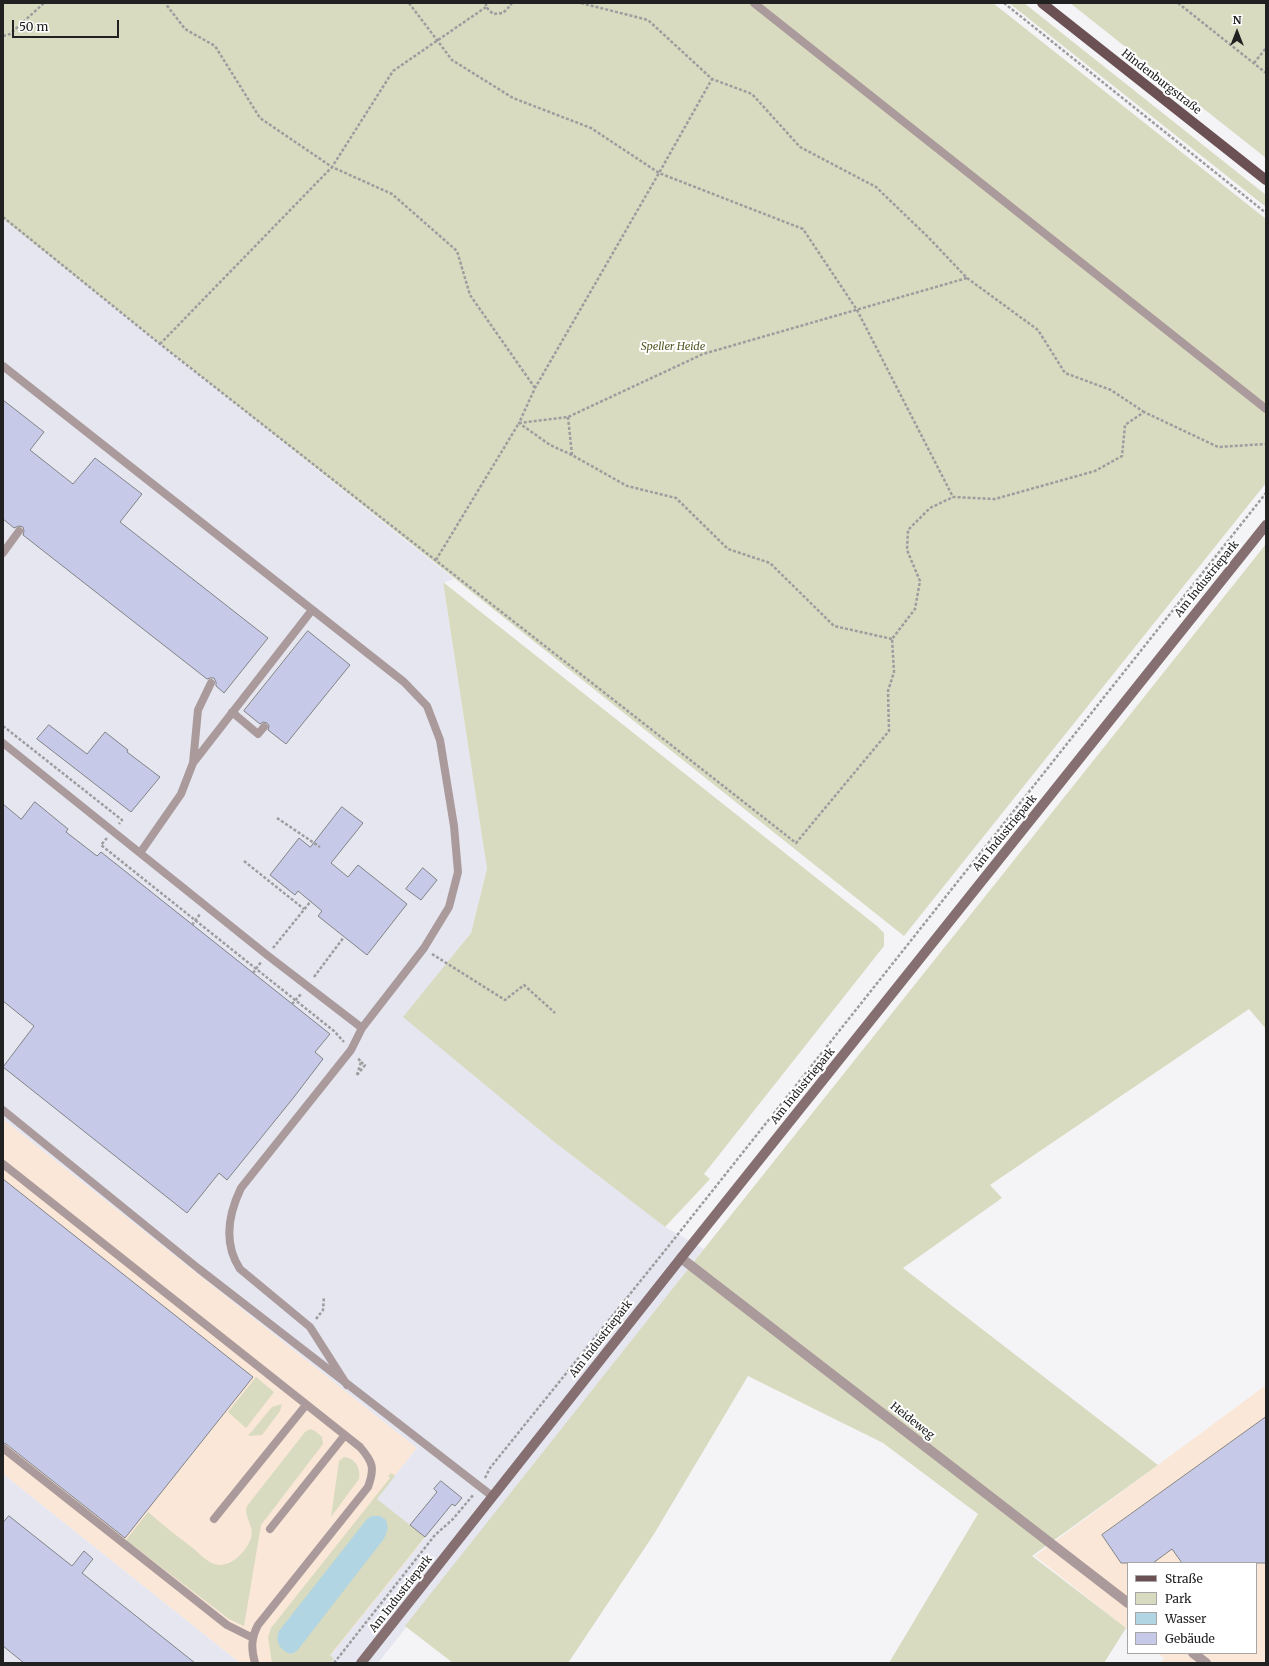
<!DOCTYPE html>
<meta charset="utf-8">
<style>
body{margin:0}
#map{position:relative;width:1269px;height:1666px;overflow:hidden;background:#f4f4f7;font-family:Merriweather,serif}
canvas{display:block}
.frame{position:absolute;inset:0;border:4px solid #212122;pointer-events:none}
.legend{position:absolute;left:1127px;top:1562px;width:130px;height:92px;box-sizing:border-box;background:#fff;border:1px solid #a6a6a7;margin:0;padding:5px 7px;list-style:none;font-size:12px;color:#212122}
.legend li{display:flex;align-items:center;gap:8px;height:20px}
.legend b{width:20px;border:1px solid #a6a6a7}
.north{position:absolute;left:1217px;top:12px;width:40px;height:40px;-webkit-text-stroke:3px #fff;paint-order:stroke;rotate:0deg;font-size:11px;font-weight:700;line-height:16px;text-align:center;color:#212122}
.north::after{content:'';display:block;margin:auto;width:14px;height:18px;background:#212122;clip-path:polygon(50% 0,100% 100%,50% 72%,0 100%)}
.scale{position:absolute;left:12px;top:20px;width:107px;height:18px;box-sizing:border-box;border:2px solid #212122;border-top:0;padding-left:5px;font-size:12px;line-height:14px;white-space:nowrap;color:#212122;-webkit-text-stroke:3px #fff;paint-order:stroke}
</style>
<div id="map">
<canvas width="1269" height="1666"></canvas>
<div class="frame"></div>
<ul class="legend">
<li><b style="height:5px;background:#6b5153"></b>Straße</li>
<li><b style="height:11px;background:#d8dbbf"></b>Park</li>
<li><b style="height:11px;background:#b2d5e3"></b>Wasser</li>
<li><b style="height:11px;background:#c6cae8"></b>Gebäude</li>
</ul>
<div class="north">N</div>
<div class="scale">50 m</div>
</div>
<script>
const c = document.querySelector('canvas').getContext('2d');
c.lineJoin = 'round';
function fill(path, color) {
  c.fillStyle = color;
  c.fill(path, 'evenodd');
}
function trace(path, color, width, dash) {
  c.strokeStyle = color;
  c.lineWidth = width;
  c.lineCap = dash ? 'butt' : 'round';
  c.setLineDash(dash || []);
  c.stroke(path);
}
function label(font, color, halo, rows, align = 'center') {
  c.font = font + ' Merriweather,serif';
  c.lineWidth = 4;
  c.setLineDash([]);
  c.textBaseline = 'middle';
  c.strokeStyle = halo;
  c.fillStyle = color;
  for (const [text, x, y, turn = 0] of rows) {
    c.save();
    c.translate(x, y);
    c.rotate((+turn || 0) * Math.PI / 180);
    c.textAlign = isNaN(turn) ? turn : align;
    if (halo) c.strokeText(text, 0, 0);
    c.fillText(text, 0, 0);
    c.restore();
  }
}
fill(new Path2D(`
 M3 1119 417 1448 377 1499 425 1537 330 1663H240L3 1474Z
 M1266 1385V1663H1160L1164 1658 1158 1653H1256V1563H1128V1630L1035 1556Z`), '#fae7d7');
fill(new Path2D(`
 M3 219 454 579 443 583 487 869 471 933 404 1017 553 1141 665 1227 704 1249 378 1663H330L334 1659 330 1656 425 1538 376 1499 417 1448 3 1119Z
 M3 1474 240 1663H3Z`), '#e5e6f0');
fill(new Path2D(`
 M3 3H749L1266 414V483L904 936 3 219Z
 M758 3H993L1266 219V407Z
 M1009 3H1024L1266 195V207Z
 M1070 3H1266V158Z
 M1266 544V1029L1249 1009 990 1185 1002 1198 903 1268 1158 1465 1032 1556 1126 1628 1104 1663H889L978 1514 883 1443 748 1376 654 1534 568 1663H453L405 1626 704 1249Z
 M443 582 877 926 884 933V946L704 1174 710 1179 665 1227 553 1141 403 1017 471 933 487 869Z
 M256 1377 274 1392 246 1428 228 1412Z
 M282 1404 280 1411 262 1435 248 1436 272 1407Z
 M310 1429 315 1431 322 1437 323 1444 261 1525 244 1626 229 1619 126 1540 148 1512C163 1525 178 1537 194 1549 200 1554 206 1561 214 1564 230 1569 246 1552 251 1538 255 1526 243 1517 247 1506L305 1432Z
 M344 1457C355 1458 361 1468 359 1479L331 1517 339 1461Z
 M391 1473 395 1476 377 1499 425 1537 330 1655 334 1659 330 1663H272L268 1637 271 1628 390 1478 388 1476Z`), '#d8dbbf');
fill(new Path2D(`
 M372 1516H380L386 1520C389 1528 387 1533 383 1540L297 1651 291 1654C281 1651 274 1642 279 1631L367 1519Z`), '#b2d5e3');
const building = new Path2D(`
 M3 400 44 432 30 450 73 484 95 458 142 494 120 522 268 638 224 693 216 686V682L214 678H210L207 679 23 535 24 531 23 527 19 526 14 528 3 519Z
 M308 631 350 665 286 744 268 730 269 726 267 723 263 722 260 724 244 711Z
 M49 725 87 754 105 732 128 750 127 752 160 777 131 812 37 739Z
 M35 802 68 829 66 832 97 856 101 852 330 1034 315 1052 323 1059 294 1097 227 1180 219 1173 187 1213 3 1067 34 1026 3 1001V804L21 819Z
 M342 807 363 823 331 863 348 877 358 865 407 904 367 955 318 916 322 911 298 891 295 895 270 875 299 838 310 847Z
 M423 868 437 880 421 900 406 889Z
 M3 1179 253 1377 125 1538 6 1444 3 1443Z
 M1266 1417V1563H1182L1172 1549 1153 1563H1121L1102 1535Z
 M441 1481 462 1498 455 1506 452 1504 425 1537 410 1525 437 1492 434 1489Z
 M9 1516 72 1566 84 1551 93 1559 82 1573 195 1663H24L3 1646V1523Z`);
fill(building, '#c6cae8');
trace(building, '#838486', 1);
trace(new Path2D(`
 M409 3 452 60 513 98 591 128 659 173 803 229 857 310 953 497 995 499 1095 471 1122 456 1125 425 1144 412 1218 447 1266 444
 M486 3V7L493 14 503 13 511 5V3
 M581 3 648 20 712 79 752 94 800 147 876 187 928 237 967 278 1038 330 1065 373 1111 390 1144 412
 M1004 3 1266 213
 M1178 3 1266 73
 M486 7 393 71 332 167 392 194 457 251 470 295 535 388
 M3 36 10 34 44 3
 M1254 63 1266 48
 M3 217 160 344 796 843 889 731 888 691 894 672 892 639 915 609 920 581 907 550 908 530 930 508 953 497
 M160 344 332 167 260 118 215 46 185 29 165 3
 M568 417 572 455 627 486 676 498 728 549 770 563 834 626 892 639
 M572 455 550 445 519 423 535 388 659 173 712 79
 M436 560 519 423 568 417 703 354 967 278
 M3 726 122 820 119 824
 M277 818 320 847
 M107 838 101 845 334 1031 344 1042
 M244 861 304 909
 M192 925 200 914
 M273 948 311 901
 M432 954 505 1000 524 985 555 1013
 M253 973 261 962
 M314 977 344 937
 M292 1004 301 994
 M357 1075 361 1062 358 1058
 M357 1075 365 1065 361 1062
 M316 1319 323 1310 324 1297
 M485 1478 490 1468 667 1248 1266 493
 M334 1663 435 1535 453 1519 474 1494`), '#9d9d9f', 2.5, [3, 2]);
trace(new Path2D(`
 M754 3 1266 409
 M3 366 404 682 427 706 440 740 454 826 458 872 449 907 424 948 362 1028
 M3 553 19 531
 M232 712 258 734 264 727
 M3 743 267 955 362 1028 351 1050 241 1188C228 1215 223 1243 240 1269L310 1327 347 1385
 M193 763 198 710 211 683
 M140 853 181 794 193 763 312 610
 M3 1110 199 1269 492 1496
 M3 1164 360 1447C373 1462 375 1468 368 1487L258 1625C251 1638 251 1649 255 1663
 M3 1448 227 1625 253 1638
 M214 1519 306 1405
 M270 1529 345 1435`), '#aa9a9b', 8);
trace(new Path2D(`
 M681 1258 1128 1603
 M1193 1653 1206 1663`), '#aa9a9b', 10);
trace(new Path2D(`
 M361 1663 681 1258 1266 525`), '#866f70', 10);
trace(new Path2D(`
 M1042 3 1266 180`), '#6b5153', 10);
label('11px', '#212122', '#fff', [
 ["Hindenburgstraße",1161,82,38],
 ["Am Industriepark",1207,579,-51],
 ["Am Industriepark",1005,833,-51],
 ["Am Industriepark",803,1086,-51],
 ["Am Industriepark",601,1339,-52],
 ["Heideweg",912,1421,38],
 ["Am Industriepark",401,1594,-52]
]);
label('italic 11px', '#585a27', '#fff', [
 ["Speller Heide",673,347]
]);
</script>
